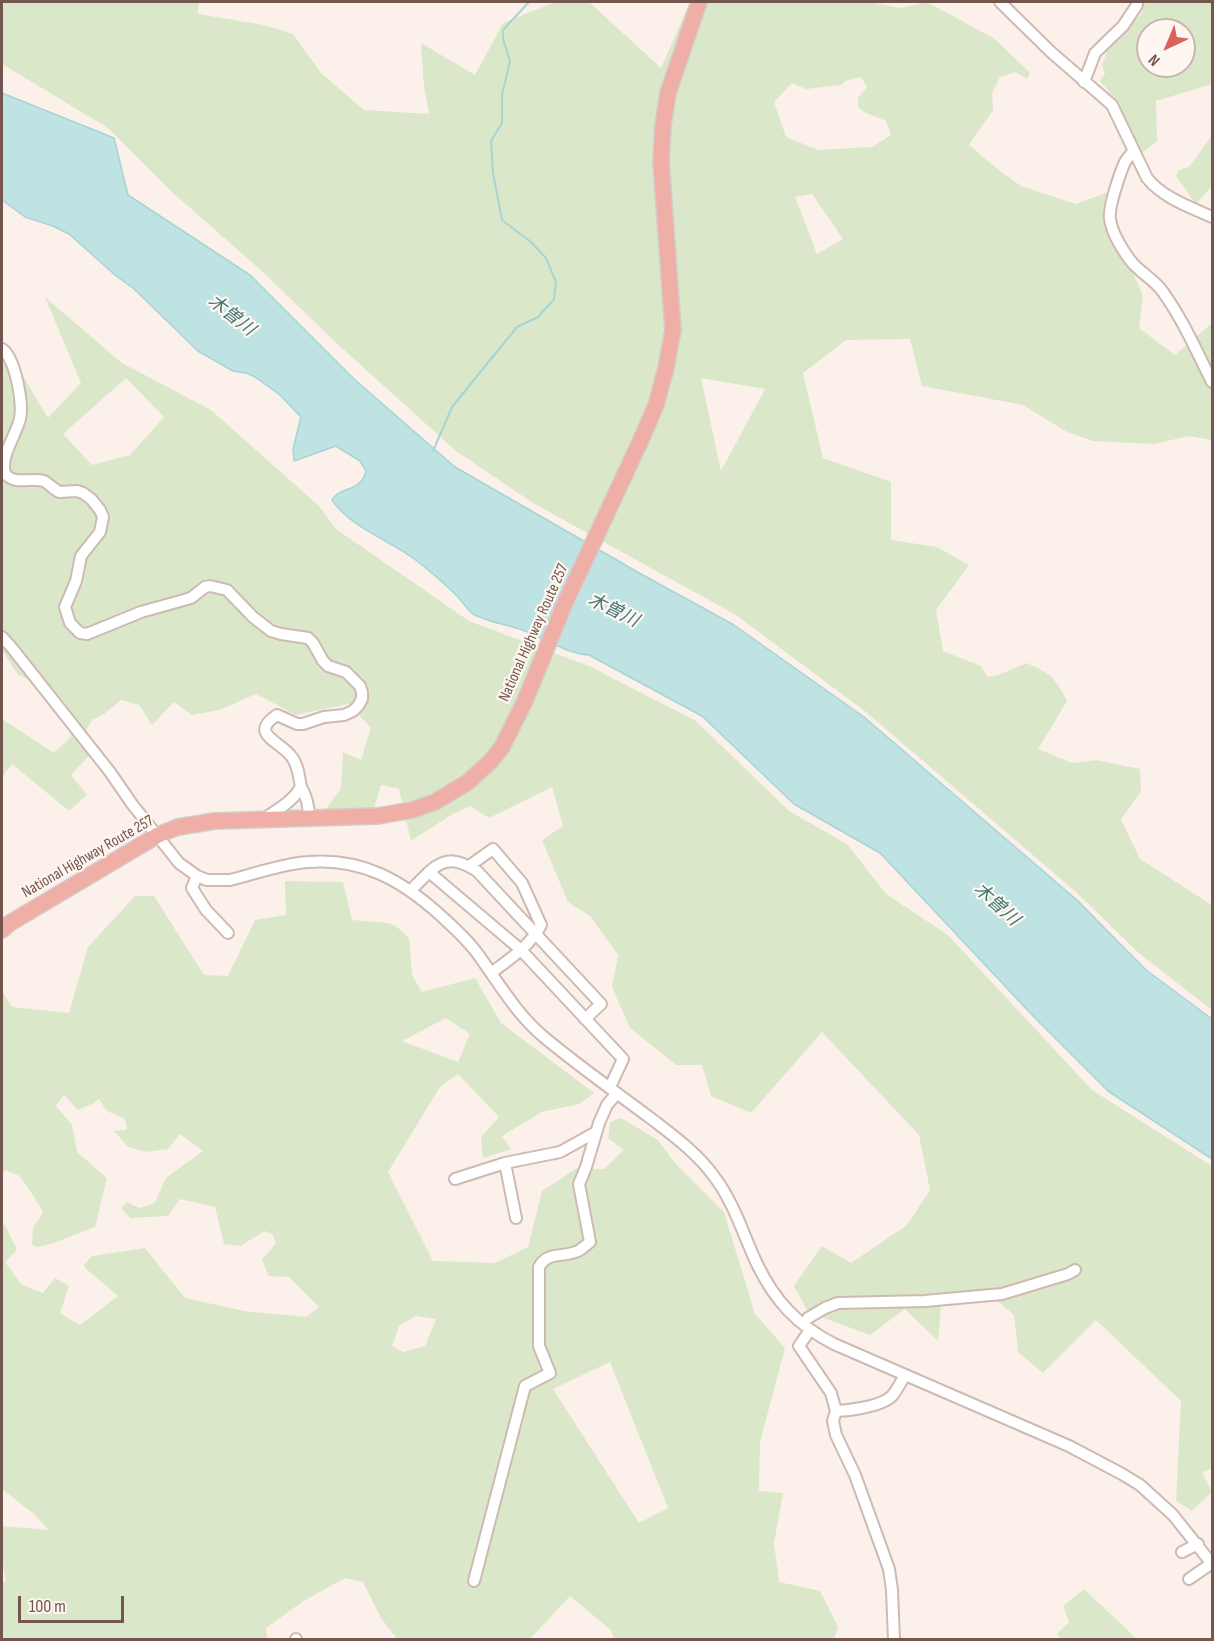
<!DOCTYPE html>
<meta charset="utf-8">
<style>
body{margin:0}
#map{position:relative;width:1214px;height:1641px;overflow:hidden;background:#fbf1ea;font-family:"Sofia Sans Condensed",sans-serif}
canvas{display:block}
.frame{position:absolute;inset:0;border:3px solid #74564f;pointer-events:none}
.north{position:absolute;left:1136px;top:18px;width:60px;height:60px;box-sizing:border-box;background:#fef6f0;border:2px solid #c7b6b0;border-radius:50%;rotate:224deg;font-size:16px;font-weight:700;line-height:24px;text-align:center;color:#74564f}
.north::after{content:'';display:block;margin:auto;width:21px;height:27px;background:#da625a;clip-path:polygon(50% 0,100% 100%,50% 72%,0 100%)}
.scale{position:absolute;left:18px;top:1596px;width:106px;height:27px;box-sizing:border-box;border:3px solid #74564f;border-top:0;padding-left:8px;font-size:18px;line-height:21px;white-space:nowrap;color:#74564f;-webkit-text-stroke:4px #fef6f0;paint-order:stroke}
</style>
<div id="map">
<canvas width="1214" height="1641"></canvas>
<div class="frame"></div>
<div class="north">N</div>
<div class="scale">100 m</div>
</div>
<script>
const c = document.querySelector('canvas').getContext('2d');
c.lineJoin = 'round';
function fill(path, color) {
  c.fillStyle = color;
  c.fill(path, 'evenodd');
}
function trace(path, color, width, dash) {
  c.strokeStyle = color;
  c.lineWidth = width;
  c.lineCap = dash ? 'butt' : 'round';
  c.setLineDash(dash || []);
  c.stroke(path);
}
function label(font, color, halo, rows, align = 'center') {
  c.font = font + ' "Sofia Sans Condensed","Noto Sans JP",sans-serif';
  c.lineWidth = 4.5;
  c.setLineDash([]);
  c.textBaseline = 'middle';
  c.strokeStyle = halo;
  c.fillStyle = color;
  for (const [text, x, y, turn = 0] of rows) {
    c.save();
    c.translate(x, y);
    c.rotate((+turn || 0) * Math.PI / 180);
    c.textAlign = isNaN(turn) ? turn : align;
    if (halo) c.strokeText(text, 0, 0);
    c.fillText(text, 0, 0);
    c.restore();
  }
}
fill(new Path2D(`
 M2 2H199L198 14 264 25 293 34 321 73 364 110 429 114 424 86 421 43 475 75 503 23 555 2H589L661 68 690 2H870L900 8 927 2 995 39 1030 73 1027 79 1016 72 1000 77 992 93 993 110 969 145 996 168 1021 186 1076 204 1108 192 1114 229 1143 296 1139 328 1175 355 1212 323V440L1189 436 1154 444 1093 441 1067 432 1023 405 922 386 910 339 846 340 803 373 823 458 891 482V540L937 547 969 565 936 610 943 651 981 666 988 677 998 675 1027 663C1052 675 1054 676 1067 701L1038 749 1072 763 1096 760 1140 769 1141 791 1121 819 1140 859 1212 905V1010L1141 955 1076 892 866 712 736 615 533 503 456 451 333 340 264 273 172 192 108 128 2 64ZM861 77 867 87 858 98V107L864 112 886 121 891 135 872 147 818 150 786 137 774 102 792 83 806 89 841 85 845 81ZM812 194 843 239 817 254 795 197ZM701 378 765 389 721 471Z
 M1145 2H1212V84L1156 101 1157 141 1142 153 1123 113 1117 101 1100 81 1105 73 1102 65 1108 49 1142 13ZM1148 30H1184V66H1148Z
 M1212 135V186L1196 204 1176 176 1179 170 1189 167Z
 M45 297 122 363 211 410 319 506 336 529 469 621 589 666 696 721 789 811 847 844 886 894 948 935 1092 1090 1212 1166V1468L1202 1473 1212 1492 1192 1511 1176 1501 1181 1401 1096 1320 1043 1373 1018 1352 1014 1315 985 1291 942 1296 938 1341 905 1309 870 1335 808 1312 794 1286 822 1246 851 1263 907 1225 930 1190 919 1135 822 1032 751 1113 711 1096 702 1065H676L630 1028 612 987 618 955 590 916 568 902 542 840 563 826 552 787 489 818 470 806 451 815 411 841 399 789 381 785 374 808 326 809 341 788 343 752 361 760 371 728 349 704 296 715 256 694 219 710 192 715 174 702 152 725 139 705 121 700 104 714 92 720 86 730 97 747 71 775 87 795 69 811 12 764 2 777V719L54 753 71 737 69 714 48 687 18 675 2 650V361L17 366 48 418 81 383ZM126 378 164 417 130 455 92 465 63 434Z
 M285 881 343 882 352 920 389 923 397 927 409 938 412 975 422 992 475 978 501 1023 594 1093 579 1104 542 1112 502 1136 511 1149 483 1158 481 1137 499 1117 458 1074 440 1087 388 1172 433 1261 495 1263 528 1247 542 1191 577 1168 604 1169 624 1150 608 1138 610 1122 621 1118 658 1140 675 1163 724 1212 755 1314 785 1348 760 1442 759 1491 783 1493 774 1543 779 1582 820 1591 838 1627 834 1639H614L611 1630 570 1596 530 1639H397L381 1618 363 1582 345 1578 302 1602 266 1628 267 1639H2V1582L6 1581 2 1561V1526L49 1530 34 1514 2 1489V1224L5 1225 17 1250 5 1262 21 1284 43 1293 55 1278 69 1286 60 1313 80 1325 118 1296 83 1266 92 1256 145 1248 185 1298 244 1311 306 1317 319 1307 289 1277 269 1276 262 1260 276 1243 273 1235 265 1231 240 1246 224 1244 215 1207 180 1199 168 1216 130 1218 121 1208 127 1202 139 1208 155 1203 166 1178 203 1151 180 1134 168 1149 146 1152 128 1147 114 1131 127 1130 125 1119 107 1111 99 1099 92 1104 78 1110 64 1095 56 1106 72 1125 77 1152 107 1178 95 1227 51 1244 36 1247 32 1244 33 1228 43 1213 40 1206 20 1176 5 1170 2 1177V991L12 1007 69 1013 88 947 135 896H154L204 975 228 976 255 920 286 915ZM446 1018 470 1034 458 1062 402 1041ZM416 1316 436 1319 425 1346 403 1352 392 1346 399 1326ZM610 1362 668 1508 639 1523 553 1389Z
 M1084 1589 1137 1639H1060L1057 1634 1069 1622 1063 1606Z`), '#dae8c9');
const water = new Path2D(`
 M2 93 114 138 128 195 250 275 354 379 455 467 641 574 734 625 864 717 1078 901 1146 970 1212 1019V1159L1108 1091 1034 1017 880 853 794 804 702 716 589 655C566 653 547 640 525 631 509 625 487 622 473 614 467 610 463 602 458 597 445 584 431 572 417 561 390 540 351 528 332 500 340 485 360 494 366 471L360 461 336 446 294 461 293 449 301 417 280 395 255 377 246 373 233 371 198 351 134 289 115 275 69 234 53 226 25 217 2 200Z`);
fill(water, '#bfe3e3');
trace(water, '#a7d4d4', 1.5);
trace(new Path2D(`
 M433 451 452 407 517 327 538 317 554 299 556 282 546 258 531 242 502 220 493 173 491 141 502 123V95L510 61 503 39V30L529 2`), '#a7d4d4', 2);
const minor = new Path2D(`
 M1000 2 1051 52 1112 105 1147 178C1163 198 1190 207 1212 217
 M1084 82 1095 53 1123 26 1137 5V2
 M1134 151C1131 154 1127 158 1125 162 1120 173 1108 208 1110 219 1112 233 1122 249 1130 260 1140 273 1154 279 1163 292 1183 320 1197 352 1212 382
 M2 349C15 357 25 407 19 422 15 436 0 458 5 473 13 486 32 477 44 481 49 484 54 489 59 492L77 491 83 493 91 499 100 510 103 517 100 532 81 556 76 581 65 607 70 623 80 633 87 634 141 612 191 598 205 587 210 586 227 590 253 617 271 631 281 634 308 638 313 643 323 661 328 666 346 672 360 686 362 692V699L358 706 353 711 344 715 324 717 303 724H297L277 715C248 734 280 741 291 756 298 764 299 777 301 787 292 803 277 809 264 819
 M2 637 12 648 110 772 132 804 179 863 197 876 207 880H230C254 874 285 863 309 862 362 858 401 880 439 914 453 927 466 938 477 953 499 983 516 1014 545 1038 580 1067 617 1093 653 1120 675 1137 697 1153 713 1175 734 1202 743 1234 757 1264 775 1301 797 1325 834 1344L1069 1446 1122 1474 1140 1485 1173 1515 1212 1564
 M301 787C307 797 309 807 309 818
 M469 866 493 849 522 883 541 925C530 946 510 959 491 973
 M429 872C446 856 459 860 477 871L601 1004 585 1019
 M197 876 192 888 206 910 228 933
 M410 891 429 872 521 950 623 1059 610 1087
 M505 1163 516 1218
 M455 1179 505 1163 560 1152 596 1132
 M808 1318 825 1308 838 1303 925 1301 1002 1294 1068 1274 1075 1270
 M810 1330 799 1346 831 1393 836 1411 833 1421 836 1435 855 1475 889 1569 892 1590 894 1640
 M836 1411C851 1410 880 1407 892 1396 897 1390 901 1382 905 1375
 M1182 1552 1198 1544
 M1189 1579 1212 1563
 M474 1581 525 1386 550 1373 539 1346V1267C547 1251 563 1258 578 1251 582 1249 586 1245 590 1242L579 1184 586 1167 599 1123 607 1105 617 1093
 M296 1639V1640`);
const highway = new Path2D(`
 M2 930 10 923 158 835 178 827 215 821 378 816 412 810 435 802 468 782 491 761 502 747 524 703 565 603 640 442 656 405 666 368 673 330 661 161 663 125 668 93 699 2`);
trace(minor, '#cebab3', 14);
trace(highway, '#d5ccca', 18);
trace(minor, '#fff', 10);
trace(highway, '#efaea6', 15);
label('16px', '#74564f', '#fef6f0', [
 ["National Highway Route 257",534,633,-66],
 ["National Highway Route 257",88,857,-30]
]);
label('italic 18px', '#477', '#fef6f0', [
 ["木曽川",231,316,38],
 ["木曽川",613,611,26],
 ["木曽川",996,905,42]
]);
</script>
